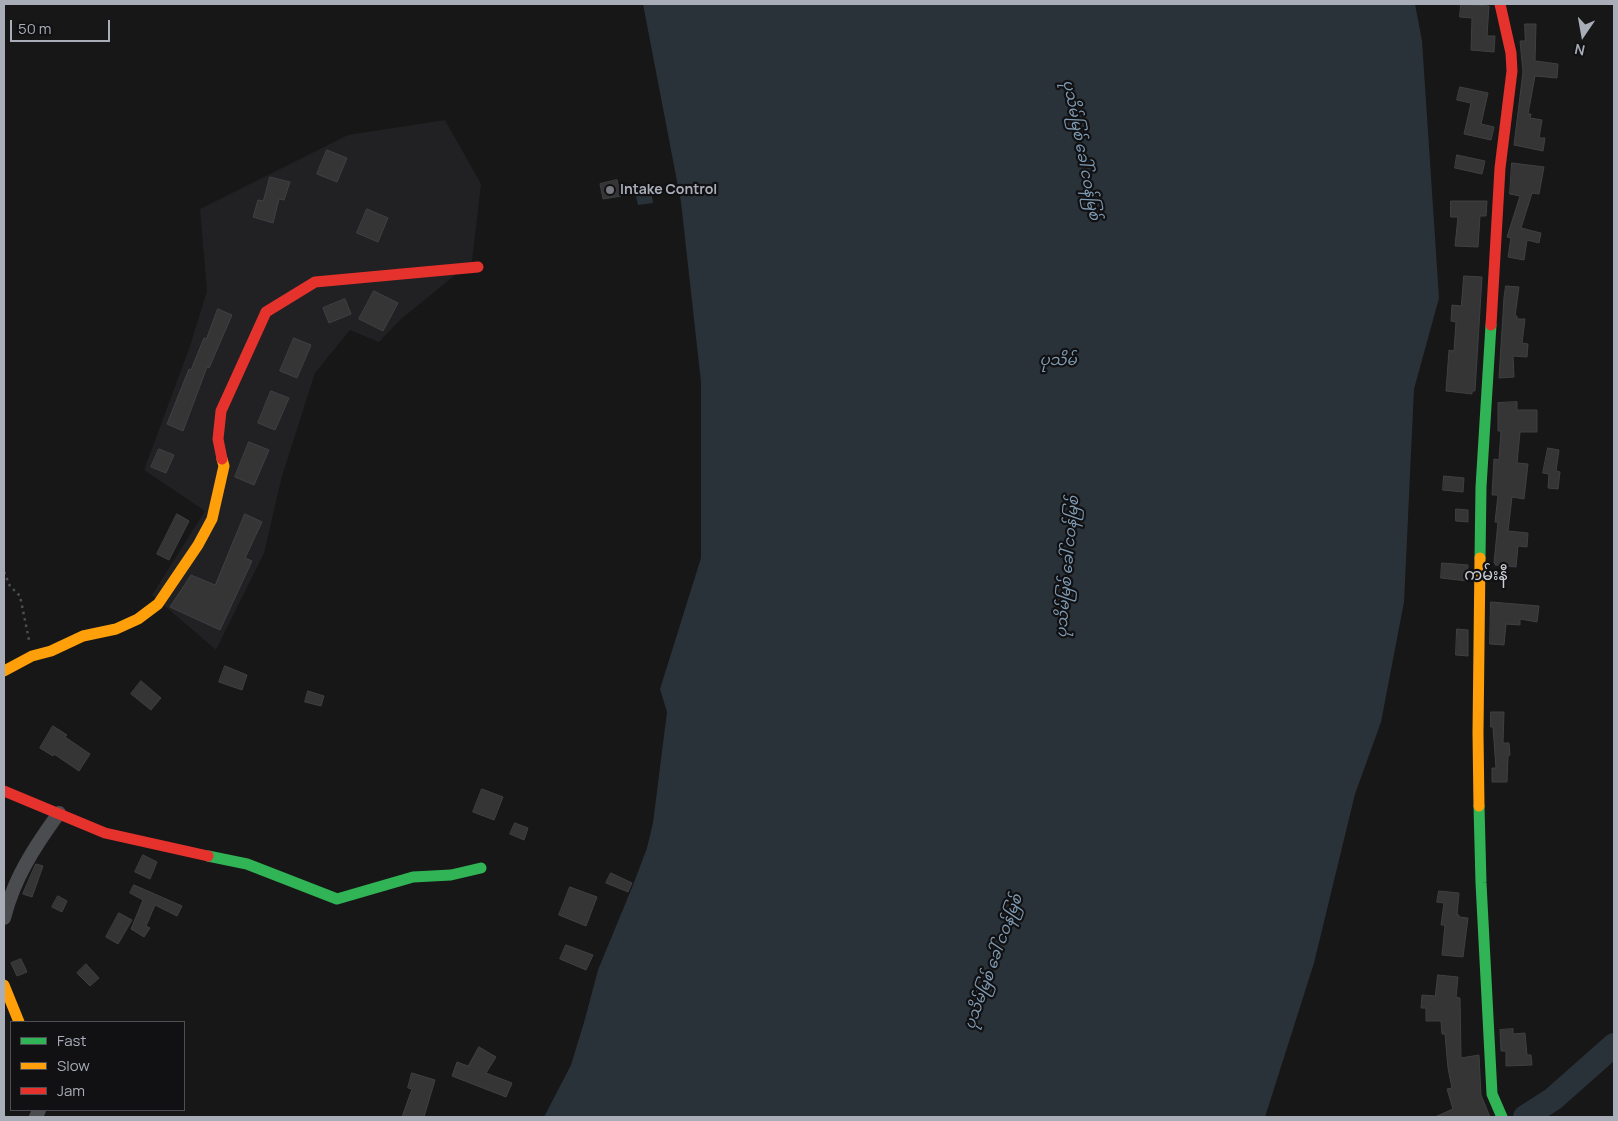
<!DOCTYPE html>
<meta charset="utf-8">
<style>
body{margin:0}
#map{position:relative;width:1618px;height:1121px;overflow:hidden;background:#171717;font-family:Manrope,sans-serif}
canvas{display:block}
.frame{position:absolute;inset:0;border:5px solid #a8adb8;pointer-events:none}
.legend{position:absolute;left:10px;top:1021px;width:175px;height:90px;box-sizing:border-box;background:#111113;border:1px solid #4d4f55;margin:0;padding:6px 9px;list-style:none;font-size:15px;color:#a8adb8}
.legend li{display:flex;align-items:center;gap:10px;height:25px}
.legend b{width:25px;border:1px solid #4d4f55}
.north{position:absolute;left:1558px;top:10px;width:50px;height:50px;-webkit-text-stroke:4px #111113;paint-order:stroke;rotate:192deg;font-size:14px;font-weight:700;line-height:20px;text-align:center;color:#a8adb8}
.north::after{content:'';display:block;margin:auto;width:18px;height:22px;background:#a8adb8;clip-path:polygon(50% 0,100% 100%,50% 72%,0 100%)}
.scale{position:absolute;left:10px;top:20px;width:100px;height:22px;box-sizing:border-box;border:2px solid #a8adb8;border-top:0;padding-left:6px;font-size:15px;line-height:18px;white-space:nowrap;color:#a8adb8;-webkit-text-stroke:4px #111113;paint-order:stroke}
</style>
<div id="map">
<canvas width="1618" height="1121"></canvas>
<div class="frame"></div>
<ul class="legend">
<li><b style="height:6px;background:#30b455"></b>Fast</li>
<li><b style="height:6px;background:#ff9f0a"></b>Slow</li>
<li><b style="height:6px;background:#e5322d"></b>Jam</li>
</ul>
<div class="north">N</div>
<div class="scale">50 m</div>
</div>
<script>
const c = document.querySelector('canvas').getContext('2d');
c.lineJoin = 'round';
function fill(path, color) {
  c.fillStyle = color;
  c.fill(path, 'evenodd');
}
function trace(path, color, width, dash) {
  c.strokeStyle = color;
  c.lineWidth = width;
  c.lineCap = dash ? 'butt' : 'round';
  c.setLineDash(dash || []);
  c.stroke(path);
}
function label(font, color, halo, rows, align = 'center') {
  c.font = font + ' Manrope,"Noto Sans Myanmar",sans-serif';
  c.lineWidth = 4.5;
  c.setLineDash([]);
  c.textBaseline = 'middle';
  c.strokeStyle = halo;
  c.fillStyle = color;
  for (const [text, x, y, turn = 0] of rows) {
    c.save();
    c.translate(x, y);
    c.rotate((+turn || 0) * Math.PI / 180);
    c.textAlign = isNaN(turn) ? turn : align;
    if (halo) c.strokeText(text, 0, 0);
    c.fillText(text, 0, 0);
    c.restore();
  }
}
fill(new Path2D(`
 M445 120 481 184 472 261 400 320 379 342 350 330 315 373 282 476 264 553 216 650 152 595 205 511 144 470 189 349 207 291 200 209 348 135Z`), '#212123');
fill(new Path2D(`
 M643 4H1415L1422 41 1439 298 1414 389 1404 602 1381 722 1355 794 1314 963 1265 1117H544L571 1065 585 1019 598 970 633 885 647 848 653 823 667 712 660 689 701 558V382L681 202Z
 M650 184 653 203 638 205 634 188Z`), '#2a3239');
trace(new Path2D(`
 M1525 1117 1553 1099 1614 1045`), '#2a3239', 24);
const building = new Path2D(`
 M1461 4 1489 6 1487 36H1495L1494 52 1471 50 1472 18 1460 17Z
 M1525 24H1536L1535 61 1558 64 1557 78 1535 76 1528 114H1531L1530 118 1542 120 1539 138H1545L1543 151 1514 145 1523 72 1520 41H1525Z
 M1460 87 1488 93 1481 124 1494 127 1491 140 1464 134 1471 103 1457 100Z
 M327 150 347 158 337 182 317 174Z
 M1457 155 1485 161 1482 174 1455 168Z
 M1512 163 1544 167 1539 194 1532 193 1521 228 1541 233 1539 243 1527 240 1524 260 1508 257 1511 238 1507 237 1520 196 1510 194Z
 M270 177 290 182 284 200 279 199 273 223 253 217 258 200 263 201Z
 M617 180 621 196 603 199 600 184Z
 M1451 201H1487L1486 216H1480L1478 247 1455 246 1458 217H1451Z
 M367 209 388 218 378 242 357 233Z
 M1464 276 1482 277 1475 391H1472V394L1446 391 1449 350 1454 351 1456 322 1451 321 1452 305 1461 306Z
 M1506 286 1519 287 1515 316H1517V319H1525L1522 343 1528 344 1527 357 1513 356 1514 377 1499 378 1504 298Z
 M374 291 398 303 383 331 359 319Z
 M345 299 351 314 329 323 323 308Z
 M218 309 232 315 209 368 207 367 183 431 167 424 189 369 191 370 204 338 206 339Z
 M294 338 311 345 297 378 280 371Z
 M271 391 289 398 275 430 258 423Z
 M1517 402V410H1537V432H1520L1517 463 1528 464 1524 499 1512 497 1508 531 1528 533 1527 547 1518 546 1516 567 1495 565 1496 564 1494 563 1498 522H1495L1498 495H1492L1494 459 1499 460 1501 431H1498V403Z
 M249 442 269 450 254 485 235 477Z
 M1548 448 1559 450 1556 471 1560 472 1558 489 1548 488 1549 474 1543 473Z
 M159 449 174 455 166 473 151 467Z
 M1444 476 1464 478 1463 492 1443 490Z
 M1456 509 1468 510V522L1456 521Z
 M177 514 189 521 169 560 157 554Z
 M245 514 262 522 245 558 252 561 220 630 170 607 191 575 215 585Z
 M1442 563 1468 565 1467 581 1441 578Z
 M1491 602 1539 606 1537 622 1520 619V625L1506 624 1504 645 1490 644Z
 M1457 629 1468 630V656L1456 655Z
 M225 666 247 675 242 690 219 682Z
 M141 681 161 698 151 710 131 694Z
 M308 691 324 696 321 706 305 702Z
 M1491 712H1504L1503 743H1509L1510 755 1508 756 1507 782H1492V768H1496L1493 727H1491Z
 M53 726 67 735 65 737 90 754 79 771 54 754 53 756 40 748Z
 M482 789 503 797 494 820 473 812Z
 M515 823 528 828 524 840 510 834Z
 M143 855 157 862 150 879 135 872Z
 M36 864 43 866 32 897 23 894Z
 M611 873 632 883 628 892 606 883Z
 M134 885 182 906 177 916 155 905 146 926 150 928 144 937 131 929 143 900 130 893Z
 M570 887 597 897 586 926 559 915Z
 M1439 891 1459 893 1457 915H1459V917L1468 918 1463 957 1442 955 1445 925H1441L1444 903 1437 902Z
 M58 896 67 901 62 912 52 907Z
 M119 913 132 920 118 944 106 937Z
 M566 945 593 955 586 970 560 959Z
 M21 959 27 972 17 976 11 963Z
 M86 964 99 978 90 986 77 973Z
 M1438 975 1458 977 1456 997 1460 998 1461 1058 1479 1055 1481 1095 1490 1117H1435L1453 1109 1447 1089 1452 1088 1448 1068 1445 1034H1442L1441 1021H1426V1008H1421L1422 995 1435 996Z
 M1513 1029V1034L1525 1033 1527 1055H1531L1532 1065 1506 1066V1051H1501L1500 1030Z
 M479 1047 496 1057 486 1073 512 1083 506 1097 452 1076 457 1062 468 1066Z
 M412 1073 435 1080 424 1117H402L412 1089 408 1088Z`);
fill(building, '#353536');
trace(building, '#3f4043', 1);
trace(new Path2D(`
 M4 572 10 586 20 596 29 640`), '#4d4e52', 2.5, [2.5, 4]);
trace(new Path2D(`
 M4 918C14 878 35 846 59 813
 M36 1117 39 1110`), '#4b4c50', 14);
trace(new Path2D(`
 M1480 558 1481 487 1491 325
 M1479 806 1481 883 1492 1094 1502 1117
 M208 856 247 864 337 899 413 877 451 875 481 868`), '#30b455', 11);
trace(new Path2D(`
 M4 671 32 656 51 651 83 636 116 629 138 619 158 604 198 545 212 519 224 466 222 459
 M1479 806 1478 733 1480 558
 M4 985 19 1022`), '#ff9f0a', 11);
trace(new Path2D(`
 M1491 325 1500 168 1512 71 1511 53 1500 4
 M222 459 218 439 221 411 266 312 315 282 478 267
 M4 791 105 833 208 856`), '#e5322d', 11);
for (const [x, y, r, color] of [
 [610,190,5,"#757880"]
]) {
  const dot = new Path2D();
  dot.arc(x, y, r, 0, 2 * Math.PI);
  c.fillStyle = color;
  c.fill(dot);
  trace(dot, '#111113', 2);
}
label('bold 14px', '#a8adb8', '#111113', [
 ["Intake Control",620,190]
], 'left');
label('italic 15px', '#7f9bb3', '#111113', [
 ["ပုသိမ်မြစ် ခေါ် ငဝန်မြစ်",1081,150,79],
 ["ပုသိမ်",1058,361],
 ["ပုသိမ်မြစ် ခေါ် ငဝန်မြစ်",1068,567,-85],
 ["ပုသိမ်မြစ် ခေါ် ငဝန်မြစ်",994,962,-70]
]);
label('16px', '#c9ccd4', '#111113', [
 ["ကမ်းနီ",1486,576]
]);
</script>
